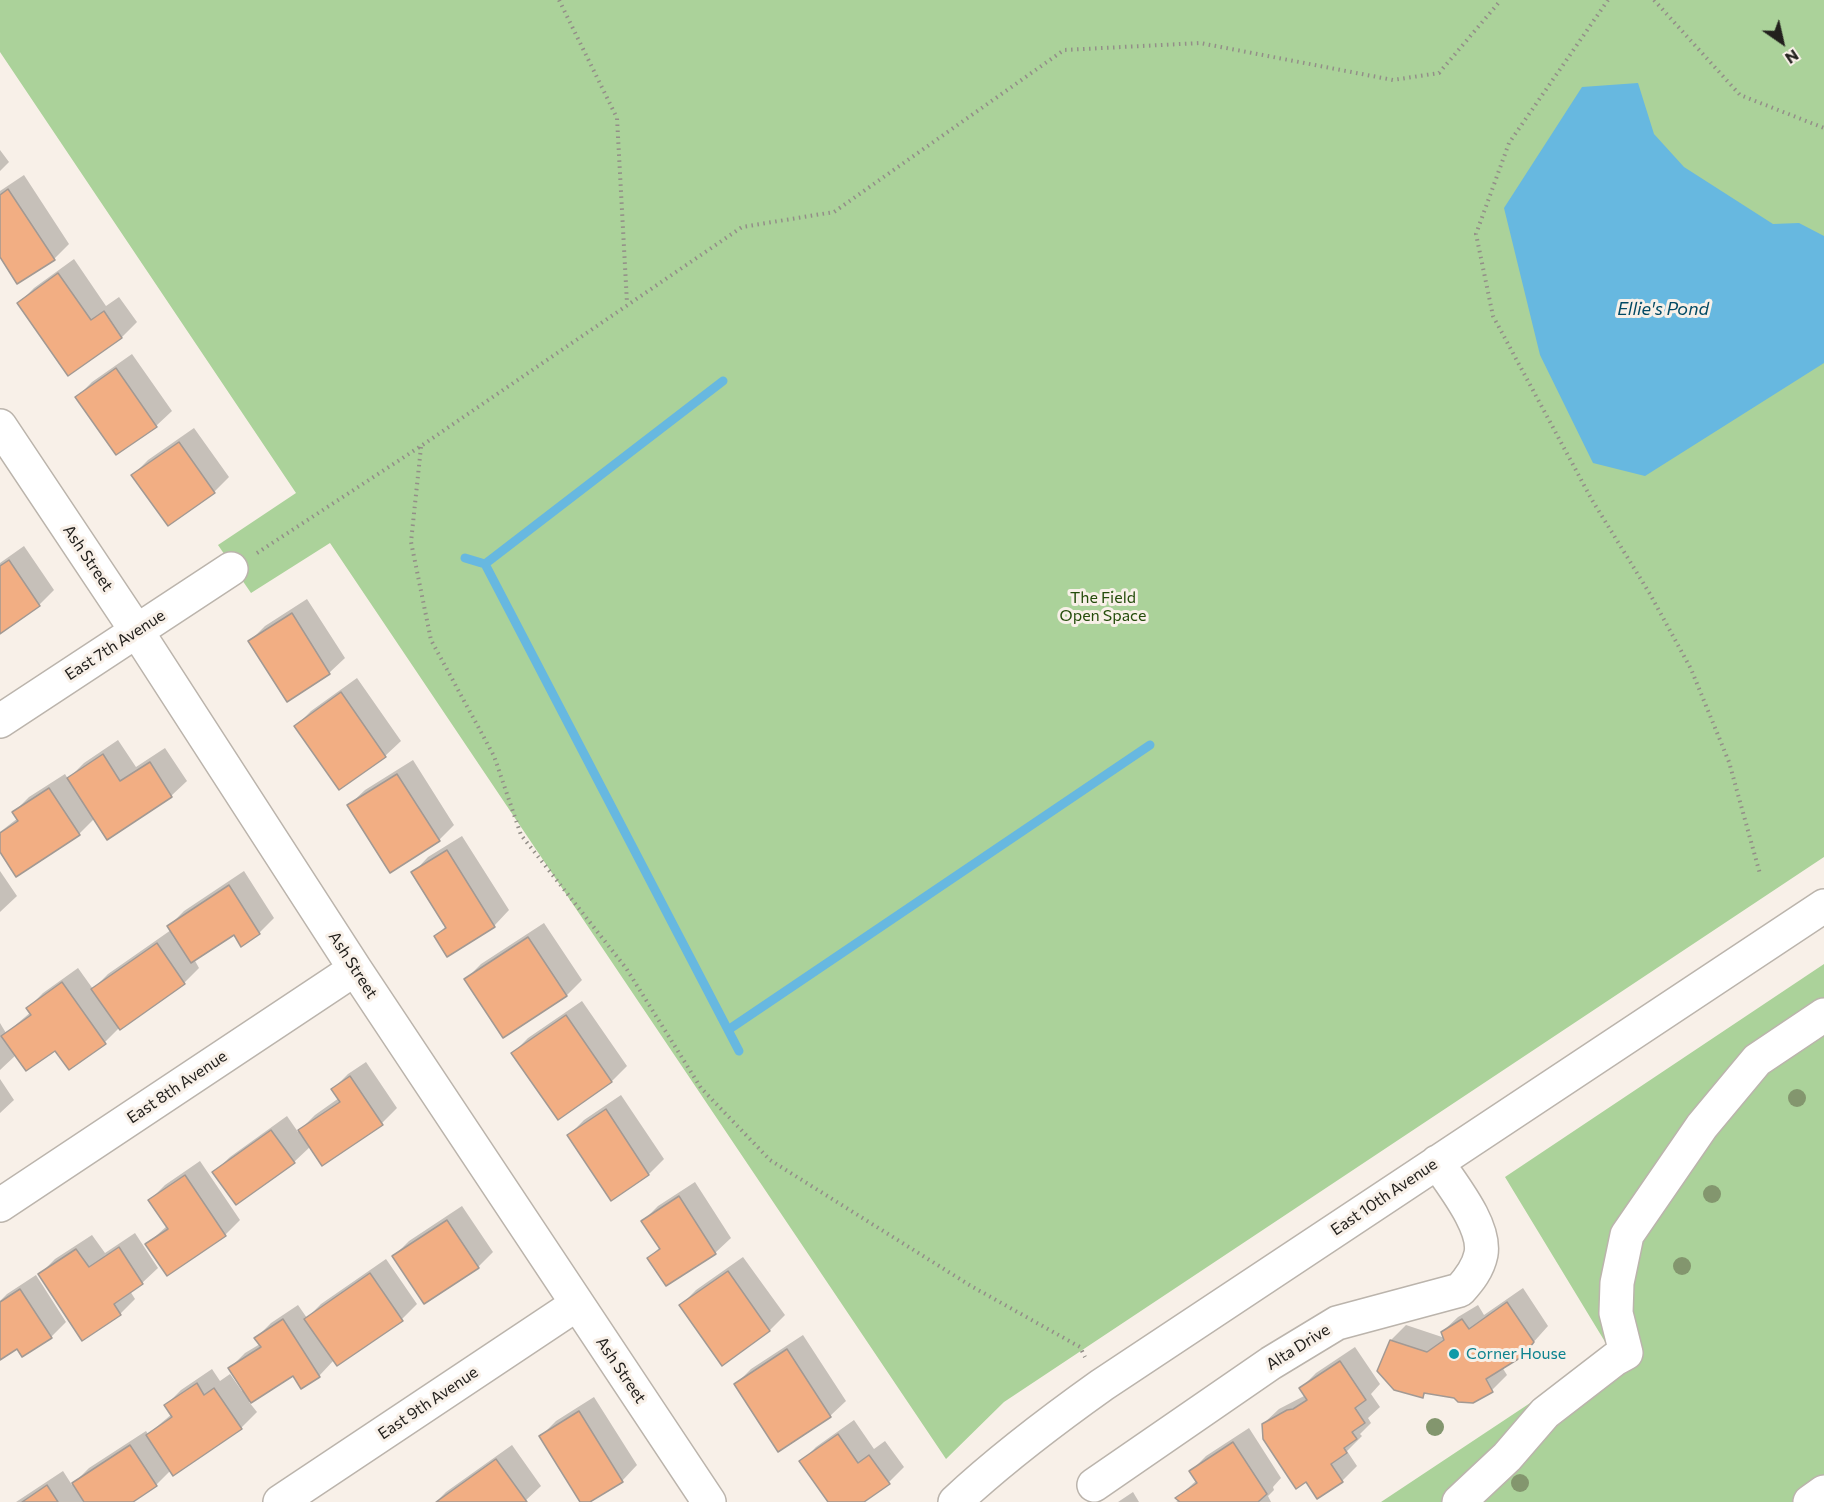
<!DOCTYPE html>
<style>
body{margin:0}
#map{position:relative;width:1824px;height:1502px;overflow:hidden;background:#f8f0e8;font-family:Commissioner,sans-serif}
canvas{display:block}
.north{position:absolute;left:1752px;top:12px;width:60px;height:60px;-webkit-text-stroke:4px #f8f0e8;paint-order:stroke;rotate:146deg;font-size:16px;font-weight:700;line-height:24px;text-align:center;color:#22201d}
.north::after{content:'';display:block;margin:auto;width:21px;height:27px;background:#22201d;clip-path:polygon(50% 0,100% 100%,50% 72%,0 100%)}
</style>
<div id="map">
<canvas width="1824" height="1502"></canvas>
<div class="north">N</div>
</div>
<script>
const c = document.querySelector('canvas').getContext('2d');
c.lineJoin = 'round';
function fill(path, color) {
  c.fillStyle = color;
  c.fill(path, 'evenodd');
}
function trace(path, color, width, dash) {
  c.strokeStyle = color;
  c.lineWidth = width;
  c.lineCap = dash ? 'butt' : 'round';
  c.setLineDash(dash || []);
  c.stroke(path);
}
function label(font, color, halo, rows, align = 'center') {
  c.font = font + ' Commissioner,sans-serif';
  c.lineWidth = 6;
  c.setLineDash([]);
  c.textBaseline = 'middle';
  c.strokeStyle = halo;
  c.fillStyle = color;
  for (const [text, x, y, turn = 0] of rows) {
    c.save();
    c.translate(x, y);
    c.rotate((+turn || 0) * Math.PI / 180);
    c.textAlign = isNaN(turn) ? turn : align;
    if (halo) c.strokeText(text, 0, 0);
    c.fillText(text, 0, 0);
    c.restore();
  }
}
fill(new Path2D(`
 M0 0H1824V857L1004 1402 946 1459 330 543 251 593 218 545 296 493 0 52Z
 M1824 964V1502H1381L1610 1350 1505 1177Z`), '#abd29a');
fill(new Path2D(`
 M1638 83 1654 134 1684 167 1773 224 1799 223 1824 236V363L1645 476 1593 463 1540 355 1504 208 1582 87Z`), '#67b8e0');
fill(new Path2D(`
 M0 150 9 162 0 171Z
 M24 175 69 244 54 259 0 254V191Z
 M74 259 106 306 119 297 137 322 122 337 68 374 19 303 34 288Z
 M132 354 172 411 156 426 116 453 77 397 92 382Z
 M194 428 229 477 214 492 133 475 148 460Z
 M24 546 54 590 39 605 0 632V563Z
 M307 599 345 658 329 673 250 641 265 626Z
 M357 678 401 741 385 756 339 788 296 726 311 711Z
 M118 740 136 767 165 748 187 781 171 796 108 838 95 818 79 834 17 875 0 850V832L18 818 14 812 29 797 65 774 68 779 84 763Z
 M413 760 454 825 439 840 349 805 365 790Z
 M462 836 509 910 494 926 447 955 436 936 446 926 413 873 428 857Z
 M0 871 17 896 0 912Z
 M244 871 274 918 259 933H234L194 959 199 968 184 983 119 1028 105 1042 16 1055 0 1070V1023L6 1033 31 1012 28 1008 43 993 78 968 93 989 108 974 171 930 169 926 184 911Z
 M544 923 582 980 567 995 503 1036 466 979 481 964Z
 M582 1001 627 1066 612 1081 558 1118 513 1053 528 1038Z
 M366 1062 397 1108 382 1123 311 1146 294 1162 214 1172 230 1157 287 1116 298 1132 315 1115 339 1098 333 1089 348 1074Z
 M0 1079 14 1100 0 1113Z
 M621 1095 664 1159 649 1174 611 1199 569 1135 584 1120Z
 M200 1161 240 1220 225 1235 147 1244 167 1226 150 1200 165 1185Z
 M695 1182 731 1238 715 1253 666 1284 649 1258 660 1247 643 1221 658 1206Z
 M462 1206 493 1252 478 1267 394 1256 409 1241Z
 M135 1233 158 1268 142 1283 130 1291 135 1299 120 1314 40 1274 55 1259 92 1235 105 1253Z
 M743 1257 785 1315 770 1330 722 1364 681 1305 696 1290Z
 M386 1259 417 1304 402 1319 334 1360 319 1376 293 1374 249 1402 257 1412 241 1428 174 1474 171 1470 156 1485 130 1502H16L63 1471 72 1485 89 1468 146 1431 148 1434 172 1414 166 1405 181 1390 212 1369 220 1381 230 1374 242 1391 244 1389 230 1368 245 1353 260 1344 256 1338 271 1323 298 1305 307 1318 321 1304Z
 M36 1275 66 1322 51 1337 17 1347 0 1359V1301L7 1294Z
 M1523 1288 1548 1326 1522 1355 1502 1367 1507 1375 1492 1390 1427 1392 1423 1396 1391 1340 1406 1325 1445 1338 1442 1332 1458 1317 1478 1305 1484 1315Z
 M803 1335 846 1401 830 1416 779 1450 736 1384 751 1369Z
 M1355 1347 1380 1384 1371 1394 1380 1407 1368 1418 1371 1423 1360 1434 1362 1436 1347 1451 1357 1466 1342 1481 1263 1424 1279 1409 1306 1395 1301 1388 1316 1373Z
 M594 1397 637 1465 622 1481 587 1502H582L541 1436 556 1421Z
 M854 1420 874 1449 885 1441 904 1467 889 1482 862 1502H827L829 1500 801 1462 816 1447Z
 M1249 1428 1281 1478 1273 1487 1274 1490 1268 1496 1271 1502H1176L1179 1500 1177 1498 1197 1480 1191 1471 1206 1456Z
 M512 1445 541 1486 524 1502H436L446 1492Z
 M1133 1492 1139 1502H1118Z`), '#0003');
trace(new Path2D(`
 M723 381 485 564 739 1051
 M465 558 485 564
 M728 1030 1150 745`), '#67b8e0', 9);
const building = new Path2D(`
 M8 189 55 260 17 284 0 257V195Z
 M58 273 91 320 104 311 122 338 68 376 17 303Z
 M116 368 157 427 116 455 75 397Z
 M179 442 215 493 168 526 131 475Z
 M9 560 40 606 0 634V566Z
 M292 613 330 674 287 702 248 641Z
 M341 692 386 757 339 790 294 726Z
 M103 754 120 781 150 762 172 797 107 840 67 778Z
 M397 774 440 841 390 873 347 805Z
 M49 788 80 835 16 877 0 852V833L18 821 12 812Z
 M447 850 495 927 447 957 434 936 446 928 411 872Z
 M229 885 260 934 241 947 234 935 191 963 167 926Z
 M528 937 567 996 503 1038 464 979Z
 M157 943 185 984 120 1030 91 989Z
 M62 982 106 1044 69 1070 55 1051 26 1071 1 1036 31 1015 26 1008Z
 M566 1015 612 1082 558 1120 511 1053Z
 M350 1076 383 1125 322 1166 298 1130 340 1102 331 1089Z
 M606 1109 649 1175 611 1201 567 1135Z
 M271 1130 295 1163 236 1205 212 1172Z
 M185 1175 226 1236 167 1276 145 1244 168 1229 148 1200Z
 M679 1196 716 1254 666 1286 647 1258 660 1249 641 1221Z
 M447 1220 479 1268 424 1304 392 1256Z
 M119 1247 143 1284 114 1304 121 1315 82 1341 38 1274 76 1249 89 1267Z
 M728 1271 770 1331 722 1366 679 1305Z
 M370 1273 403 1321 337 1366 304 1319Z
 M20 1289 52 1338 22 1357 17 1349 0 1360V1302Z
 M1507 1302 1534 1342 1523 1356 1486 1379 1493 1392 1473 1403 1458 1402 1454 1398 1424 1393 1423 1398 1394 1390 1377 1371 1390 1340 1427 1352 1444 1340 1441 1332 1462 1319 1469 1329Z
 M283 1319 320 1377 301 1389 293 1376 251 1403 228 1368 261 1347 254 1338Z
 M787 1349 831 1417 778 1452 734 1384Z
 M1340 1361 1366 1400 1355 1408 1365 1423 1352 1432 1357 1439 1344 1448 1347 1453 1331 1464 1343 1482 1317 1499 1306 1482 1296 1489 1263 1439 1262 1424 1287 1410 1293 1409 1307 1400 1299 1388Z
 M197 1383 204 1395 214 1388 242 1429 173 1476 146 1435 172 1417 164 1405Z
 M579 1411 623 1482 590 1502H580L539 1436Z
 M838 1434 858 1463 869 1455 890 1484 864 1502H828L799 1461Z
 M1233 1442 1267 1494 1258 1502H1180L1175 1498 1197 1483 1189 1471Z
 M130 1445 157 1486 133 1502H84L72 1483Z
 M496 1459 527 1502H436Z
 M47 1485 58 1502H22Z`);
fill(building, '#f2ae83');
trace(building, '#a29993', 1.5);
const minor = new Path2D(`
 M0 426 136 630 355 969 709 1502
 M0 721 231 569
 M0 1205 355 969
 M1094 1485 1271 1363 1337 1323 1460 1290C1469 1280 1478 1269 1481 1254 1486 1226 1452 1185 1437 1162
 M280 1502 577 1304
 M955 1502C1001 1459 1050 1422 1102 1385L1824 906
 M1459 1502 1507 1457 1545 1413 1615 1359 1626 1353 1616 1313 1617 1283 1627 1235 1702 1126 1757 1060 1824 1015
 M1810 1502 1824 1492`);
trace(minor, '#bbb4ac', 36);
trace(new Path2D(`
 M559 0 617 118 627 303
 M1608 0 1509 143 1476 234 1493 316 1592 500 1650 594 1691 669 1729 762 1760 874
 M1654 0 1740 95 1824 128
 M421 447 411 542 431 640 494 756 521 835 626 968 701 1088 770 1160 971 1286 1080 1347 1085 1357
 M257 553 421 446 742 227 834 212 1064 50 1200 43 1393 80 1439 73 1501 0`), '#938e88', 4, [1.5, 4.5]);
trace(minor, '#fff', 33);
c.fillStyle = '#83966e';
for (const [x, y] of [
 [1797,1098],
 [1712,1194],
 [1682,1266],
 [1435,1427],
 [1520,1483]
]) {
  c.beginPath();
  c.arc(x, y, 9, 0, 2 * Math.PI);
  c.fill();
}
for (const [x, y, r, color] of [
 [1454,1354,6,"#0f9aa8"]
]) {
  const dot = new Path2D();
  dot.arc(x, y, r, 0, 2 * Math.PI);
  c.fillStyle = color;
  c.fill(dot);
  trace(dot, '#f8f0e8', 2);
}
label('16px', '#22201d', '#f8f0e8', [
 ["Ash Street",88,558,56],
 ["East 7th Avenue",115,645,-33],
 ["Ash Street",353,965,57],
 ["East 8th Avenue",177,1087,-34],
 ["East 10th Avenue",1384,1197,-34],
 ["Alta Drive",1298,1347,-32],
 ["Ash Street",621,1370,56],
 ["East 9th Avenue",428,1403,-34]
]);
label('16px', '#244c0b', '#f8f0e8', [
 ["The Field",1103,598],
 ["Open Space",1103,616]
]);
label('16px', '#0d838f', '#f8f0e8', [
 ["Corner House",1466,1354]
], 'left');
label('italic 18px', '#014964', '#f8f0e8', [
 ["Ellie's Pond",1663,309]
]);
</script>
